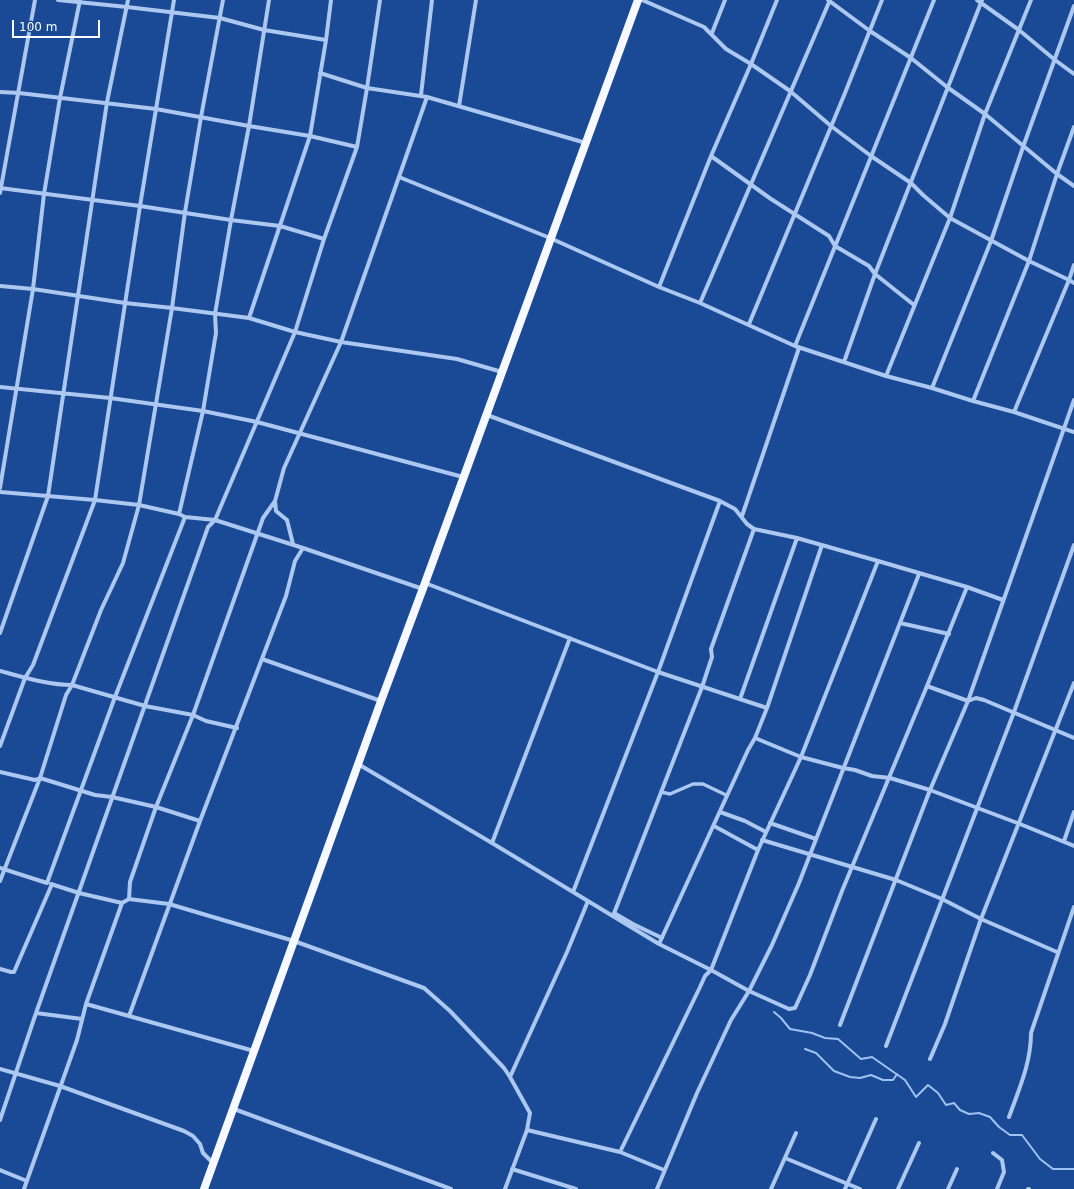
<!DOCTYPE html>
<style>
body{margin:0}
#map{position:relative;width:1074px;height:1189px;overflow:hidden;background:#1a4a95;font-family:"DejaVu Sans",sans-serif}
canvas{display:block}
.scale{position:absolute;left:12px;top:20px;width:88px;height:18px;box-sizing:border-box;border:2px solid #fff;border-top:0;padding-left:5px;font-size:12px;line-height:14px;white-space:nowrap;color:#fff;-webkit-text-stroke:3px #1a4a95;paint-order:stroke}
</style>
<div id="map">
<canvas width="1074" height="1189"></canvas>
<div class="scale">100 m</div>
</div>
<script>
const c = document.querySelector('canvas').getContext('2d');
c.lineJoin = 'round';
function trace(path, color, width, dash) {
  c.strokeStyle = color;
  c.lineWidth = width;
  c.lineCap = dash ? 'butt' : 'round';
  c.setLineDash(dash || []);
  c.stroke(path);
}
trace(new Path2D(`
 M774 1012 781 1018 790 1029 812 1033 825 1038 838 1039 861 1059 872 1057 905 1080 916 1097 928 1085 938 1093 946 1105 954 1103 960 1110 969 1114 979 1113 990 1117 999 1127 1010 1135H1022L1040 1159 1053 1169H1074
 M805 1049 816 1053 834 1071 850 1077 860 1078 871 1075 883 1080H893L897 1074`), '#a0c2f2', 2);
trace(new Path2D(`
 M661 792 670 794 693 784H703L726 795`), '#adc8f0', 3.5);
trace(new Path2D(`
 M58 0 127 7 220 18 264 30 326 40
 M642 0 704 27 726 49 751 64 790 91 831 126 871 156 911 183 923 195 950 218 1029 261 1069 280 1074 283
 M828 0 870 31 911 58 947 87 985 114 1057 174 1074 186
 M977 0 1019 30 1055 60 1074 74
 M712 33 725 0
 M320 73 367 88 427 97 586 143
 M0 92 19 93 156 109 249 126 310 136 357 147
 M421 95 432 0
 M459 106 476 0
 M711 156 771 199 829 236 835 246 869 266 875 274 914 305
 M399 177 550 238 659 287 700 303 795 346 886 376 932 388 973 401 1014 412 1074 432
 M0 188 140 206 231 220 280 226 324 239
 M0 193 35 0
 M0 286 33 289 125 303 172 308 249 318 295 332 341 342 457 359 502 372
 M659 287 711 156 751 64 777 0
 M700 303 830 0
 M249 318 310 136 326 40 331 0
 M749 324 845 93 882 0
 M795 346 934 0
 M844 362 875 274 982 0
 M886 376 950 218 985 114 1031 0
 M0 387 110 398 203 411 257 422 463 477
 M932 388 991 241 1023 147 1074 6
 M973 401 1029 261 1057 174 1074 127
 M1014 412 1069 280 1074 265
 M487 415 720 501 735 509 747 524 754 529 797 538 878 561 967 587 1003 600
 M0 488 33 289 44 194 60 98 80 0
 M0 492 95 500 139 505 179 514 185 517 215 520 303 548 423 589
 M275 501 276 511 287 520 293 544
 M179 514 203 411 216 333 215 314 231 220 249 126 269 0
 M742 516 799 348
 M425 583 658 672 767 708
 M900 623 949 634
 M0 633 48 496 107 102 128 0
 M262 659 381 701
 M0 671C23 677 48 685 72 685L145 706 193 715 206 721 237 728
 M927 686 967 587
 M740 699 797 538
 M755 738 801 757 843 768 855 770 872 776 890 778 930 790 1020 824 1074 846
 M0 746 25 678 33 665 95 500 140 206 174 0
 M358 764 492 843 659 944 711 970 749 991 789 1009 795 1008 810 975 842 891 927 686 968 701 1074 400
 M0 772 35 780 40 778 95 795 112 797 156 807 200 821
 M720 812 745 821 766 832
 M770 823 816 839
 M714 826 758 850
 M762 840 896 880 942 899 981 919 1057 952
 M1064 841 1074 812
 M492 843 570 638
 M0 868 47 883 115 697 185 517
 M0 881 40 778 66 695 72 685 101 610 123 563 139 505 172 308 185 212 201 117 223 0
 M51 884 79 893 122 903
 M573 892 658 672 720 501
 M129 899 169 904 294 941 424 988 450 1011 504 1068 510 1077 530 1113 527 1130 505 1189
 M614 913 633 924 662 938
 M613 916 702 687 712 657 711 649 754 529
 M659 944 748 750 755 738 767 708 822 545
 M0 969 11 972H14L52 884
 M86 1004 254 1051
 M36 1013 82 1019
 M129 1016 200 821 286 596 295 561 303 548
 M840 1025 930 790 968 701 976 698 984 700 1074 738
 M886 1046 1014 712 1074 545
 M930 1059 945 1024 981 919 1074 683
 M0 1069 60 1086 184 1131 193 1136 200 1144 203 1153 213 1163
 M510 1077 567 952 588 901
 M234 1109 451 1189
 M1009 1117C1019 1089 1031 1063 1031 1033L1074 907
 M0 1120 36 1013 208 527 215 520 295 332 324 239 357 147 367 88 380 0
 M527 1130 620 1152 664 1170
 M620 1152 700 987 705 976 711 970 758 850 801 757 878 561
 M993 1153 1002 1160 1004 1172 997 1189
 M785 1158 860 1189
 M512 1169 576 1189
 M0 1170 27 1181
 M24 1189 77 1040 86 1004 122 903 129 899 130 882 156 807 193 715 263 518 275 501 284 468 341 342 427 97
 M657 1189 697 1093 731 1020 749 991 772 945 799 883 919 574
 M771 1189 796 1133
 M845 1189 876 1119
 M898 1189 919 1143
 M948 1189 957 1169
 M1028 1189H1029`), '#adc8f0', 4);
trace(new Path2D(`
 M204 1189 381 701 425 583 638 0`), '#f6f9ff', 8);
</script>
